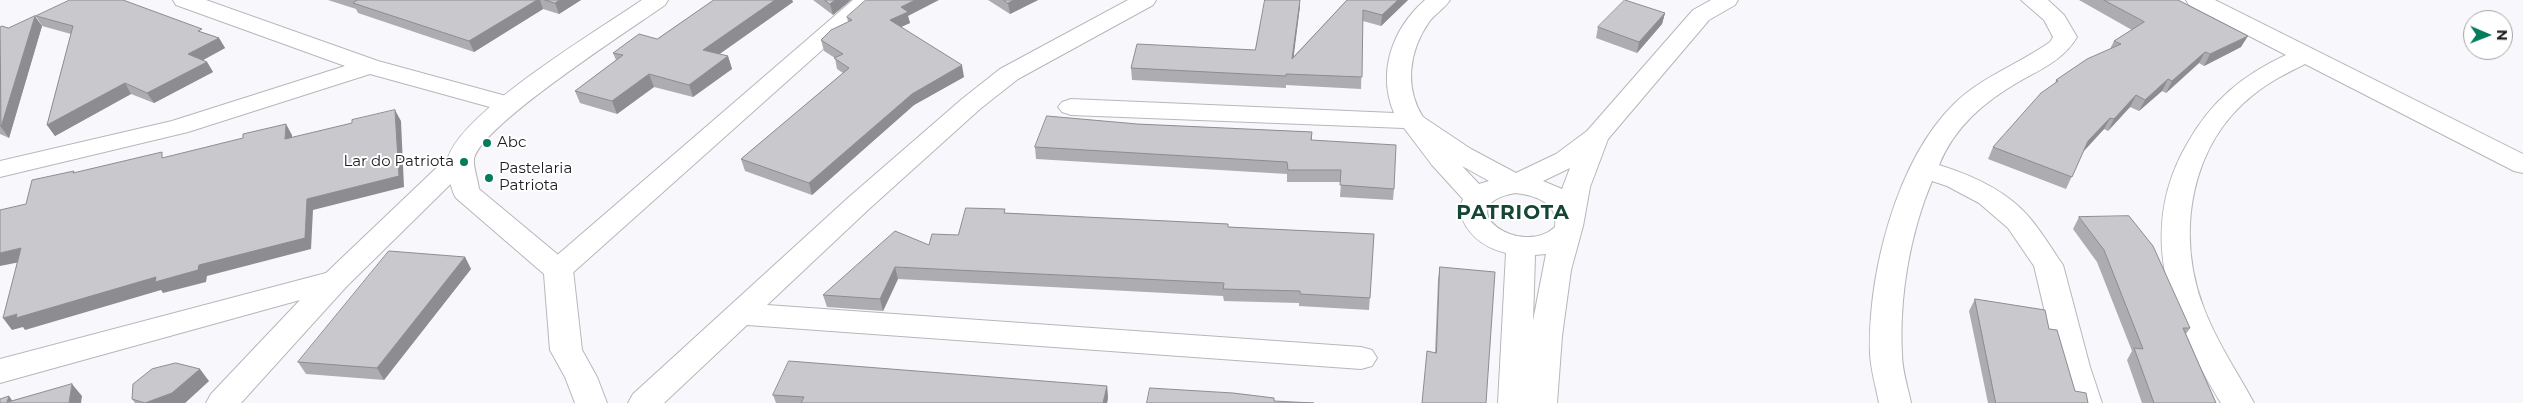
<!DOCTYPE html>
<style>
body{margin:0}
#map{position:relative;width:2523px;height:403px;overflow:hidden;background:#f8f7fc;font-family:Montserrat,sans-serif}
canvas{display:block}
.north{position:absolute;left:2463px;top:10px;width:50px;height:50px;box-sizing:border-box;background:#fff;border:1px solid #a5a4a5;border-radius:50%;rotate:91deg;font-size:14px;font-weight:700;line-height:20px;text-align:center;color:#1d1c1e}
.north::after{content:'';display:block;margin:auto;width:18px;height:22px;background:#037c59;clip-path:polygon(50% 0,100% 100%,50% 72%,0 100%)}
</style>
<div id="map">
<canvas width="2523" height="403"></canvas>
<div class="north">N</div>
</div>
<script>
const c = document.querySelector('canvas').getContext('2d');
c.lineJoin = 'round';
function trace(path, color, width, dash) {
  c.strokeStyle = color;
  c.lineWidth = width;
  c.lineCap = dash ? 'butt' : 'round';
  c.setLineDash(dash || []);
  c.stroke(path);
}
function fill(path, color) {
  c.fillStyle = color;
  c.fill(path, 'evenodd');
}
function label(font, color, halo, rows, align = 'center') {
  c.font = font + ' Montserrat,sans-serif';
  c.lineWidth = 4;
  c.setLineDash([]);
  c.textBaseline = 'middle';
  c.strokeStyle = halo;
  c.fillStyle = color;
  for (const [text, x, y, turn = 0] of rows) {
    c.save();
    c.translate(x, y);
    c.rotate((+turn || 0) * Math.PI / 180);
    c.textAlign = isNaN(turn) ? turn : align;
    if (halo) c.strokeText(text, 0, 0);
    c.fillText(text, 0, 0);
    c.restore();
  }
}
const minor = new Path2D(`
 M173 0H206L378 61 517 99 521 104 517 109 508 112 370 74 188 132 0 177V161L172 121 345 66 176 5Z
 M853 0H878L568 277 558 280 548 277 543 270 548 263Z
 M1128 0H1156L1153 5 1018 79 980 109 869 209 767 305 1361 347 1372 350 1377 358 1372 366 1361 369 747 325 664 403H628L633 394 849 197 962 99 1000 69Z
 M1425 0H1450C1445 8 1435 14 1429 22 1409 51 1404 87 1423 117L1471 149 1516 173 1556 154 1587 131 1693 10 1711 0H1738L1735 5 1709 20 1608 139 1590 187 1583 226 1571 270 1562 336 1557 403H1498L1506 253C1482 247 1466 234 1459 210L1463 199 1432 165 1404 128 1071 115 1062 112 1058 107 1062 102 1071 99 1394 113C1377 72 1392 29 1425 0ZM1462 166 1489 181 1479 184ZM1570 168 1562 189 1543 181ZM1515 193C1535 195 1559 203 1555 227 1521 259 1447 206 1515 193ZM1546 254 1533 321 1535 255Z
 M2021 0H2048L2064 15 2077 37C2064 59 2042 69 2020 81 1984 102 1955 126 1939 165 1971 175 2006 190 2029 217 2040 230 2049 244 2058 258L2063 265 2090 367 2102 403H2070L2058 367 2034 266 2008 228 1979 203 1947 186 1932 181C1910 233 1899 297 1902 354 1902 371 1908 387 1911 403H1879C1876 387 1871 371 1870 354 1868 274 1896 161 1954 104 1981 77 2019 64 2050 42L2053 37 2044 20Z
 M2186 0H2215L2523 154V173L2514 171 2305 64C2287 73 2269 82 2253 95 2190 145 2176 233 2203 306 2216 341 2236 370 2254 403H2221C2171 321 2135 234 2187 144 2211 101 2243 75 2286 55L2189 5Z
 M461 151 470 153 474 159 470 165 346 287 241 403H206L211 394 300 300 0 383V359L326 273 452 153Z`);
const tertiary = new Path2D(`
 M642 0H668L665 5C631 29 480 126 474 159 473 167 478 180 479 189L568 263 573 270 582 350 597 377 607 403H575L565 377 550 350 544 274 456 198C451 190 446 168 448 158 461 112 600 29 642 0Z`);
trace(minor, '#b7b7bb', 2);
trace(tertiary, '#b7b7bb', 2);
fill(minor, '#fff');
fill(tertiary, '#fff');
fill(new Path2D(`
 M328 0H581L559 14 543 9 474 52 358 13 356 9Z
 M714 0H792L793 2 719 54 728 56 732 69 693 97 654 87 617 114 580 103 575 91 616 60 613 53 657 39Z
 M813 0H851L833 15Z
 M988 0H1038L1010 14Z
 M1347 0H1408L1381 26 1363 21 1361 89 1286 85V88L1132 80 1131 68 1255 50 1300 6 1293 57Z
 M2079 0H2178L2241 47 2204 66 2199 63 2166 93 2162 91 2139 111 2130 107 2108 131 2104 129 2083 152 2066 189 1988 159 1993 147 2055 84 2056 80 2110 49 2114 41 2132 30Z
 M1665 13 1662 24 1637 53 1596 38 1598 27Z
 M36 16 205 33 219 38 225 48 203 60 207 62 213 72 154 103 131 94 55 136 47 125 71 34 42 26Z
 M908 16 910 23 901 27 964 77 914 105 812 195 745 171 741 159 843 73 837 69 835 58 824 51 821 40 848 22 847 17Z
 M42 26 9 138 0 134V27L8 28Z
 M1137 124 1312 132V140L1394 189 1393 200 1340 197 1341 182H1287V174L1036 159 1035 147Z
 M1006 213 1228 224V227L1374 234 1369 310 1299 306V303L1224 301 1223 296 898 279 883 311 827 307 823 295 929 245 958 235Z
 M2079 217 2190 328 2186 334 2216 403H2142L2127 360 2132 351 2097 262 2073 229Z
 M465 257 471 269 384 380 306 374 298 362Z
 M1440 267 1486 403 1435 353 1438 279Z
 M1975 299 2049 329 2075 391 2088 403H1988L1969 311Z
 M209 381 185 403H135L132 399Z
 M1107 386 1108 398 1107 403H776L773 395Z`), '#adacb0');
fill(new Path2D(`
 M537 0H540L543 9 474 52 469 41Z
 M560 0H581L559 14 555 3Z
 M775 0H792L793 2 707 63 703 50Z
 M835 0H851L833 15 830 4Z
 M915 0H939L908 16 910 23 892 31 890 20 901 7Z
 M1014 0H1038L1010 14 1008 3Z
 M1300 0V6L1292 70V59Z
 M1398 0H1408L1381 26 1382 15Z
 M1665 13 1662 24 1637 53 1639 42Z
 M35 16 42 26 9 138 1 127Z
 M2248 36 2241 47 2204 66 2210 54Z
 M219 38 225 48 194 65 188 54Z
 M2205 52 2199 63 2166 93 2172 81Z
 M728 56 732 69 693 97 689 85Z
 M207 62 213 72 154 103 147 93Z
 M962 65 964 77 914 105 812 195 809 183 912 94Z
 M649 74 654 87 617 114 612 101Z
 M2168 79 2162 91 2139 111 2145 100Z
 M125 83 131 94 55 136 47 125Z
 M2136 95 2130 107 2108 131 2114 119Z
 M395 110 401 121 404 187 313 210 311 249 207 276 206 282 163 293 161 290 25 330 23 327 12 330 3 318 199 265 307 199Z
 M2110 118 2104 129 2082 153 2088 141Z
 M286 124 292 135V150L285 139Z
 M21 248 30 260 0 266V253Z
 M465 257 471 269 384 380 377 368Z
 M895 267 898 279 883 311 880 299Z
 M200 369 209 381 185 403H145Z
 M72 384 82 396 81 403H69Z
 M1107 386 1108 398 1107 403H1103Z
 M9 396 14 403 7 402Z`), '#8d8c90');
const building = new Path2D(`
 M70 0H123L202 29 198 31 219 38 188 54 207 62 147 93 125 83 47 125 73 26 36 16Z
 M356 0H537L469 41 353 3 357 0Z
 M545 0H560L555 3Z
 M714 0H775L703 50 728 56 689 85 649 74 612 101 575 91 623 55 613 53 639 34 657 39Z
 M825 0H835L830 4Z
 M866 0H915L901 7 908 12 890 20 962 65 912 94 809 183 741 159 849 68 834 58 843 54 821 40 831 30 852 20 847 17Z
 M1004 0H1014L1008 3Z
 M1265 0H1300L1292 59 1347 0H1398L1382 15 1363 10 1362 77 1286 74V76L1131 68 1137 44 1255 50Z
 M1625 0 1665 13 1639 42 1598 27Z
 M2104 0H2178L2248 36 2210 54 2205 52 2172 81 2168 79 2145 100 2136 95 2114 119 2110 118 2088 141 2072 177 1993 147 2041 93 2058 81 2056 80 2087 59 2121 44 2114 41 2144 22Z
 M35 16 1 127 0 27 2 26 8 28Z
 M395 110 399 176 307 199 305 238 199 265 198 270 155 282 156 277 16 318 17 314 3 318 21 248 0 253V210L26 204 32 180 74 171 73 173 162 152V158L243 138V134L286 124 285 139 352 123V120Z
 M1047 116 1137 124 1312 132 1311 140 1396 145 1394 189 1340 185 1341 170H1288L1287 162 1035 147Z
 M966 208 1005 209 1004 213 1228 224V227L1374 234 1370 298 1300 294V291L1223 289 1224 283 895 267 880 299 823 295 895 231 929 245 932 234 958 235Z
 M2129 216 2153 246 2190 328H2183L2216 403H2154L2134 348 2143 349 2104 250 2079 217Z
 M389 251 465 257 377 368 298 362Z
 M1440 267 1495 272 1486 403H1422L1427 351 1436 353Z
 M1975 299 2045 310 2049 329 2057 330 2075 391 2086 393 2088 403H1996Z
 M789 361 1107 386 1103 403H801L804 397 773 395Z
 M176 363 200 369 172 393 145 403 132 399 133 384 152 369Z
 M72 384 69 403H0V399L9 396 7 402Z
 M1150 388 1233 393 1274 398V401L1314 403H1147Z`);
fill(building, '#c9c8cd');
trace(building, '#8d8c90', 1);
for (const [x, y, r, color] of [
 [487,143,5,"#037c59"],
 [464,162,5,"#037c59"],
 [489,178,5,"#037c59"]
]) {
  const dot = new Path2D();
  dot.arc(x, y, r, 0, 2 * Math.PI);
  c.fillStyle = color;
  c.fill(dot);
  trace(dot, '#fff', 2);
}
label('15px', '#1d1c1e', '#fff', [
 ["Abc",497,143],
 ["Lar do Patriota",454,162,"right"],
 ["Pastelaria",499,169],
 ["Patriota",499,186]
], 'left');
c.letterSpacing = '1px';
label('bold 20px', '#154533', '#fff', [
 ["PATRIOTA",1513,213]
]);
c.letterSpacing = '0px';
</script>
